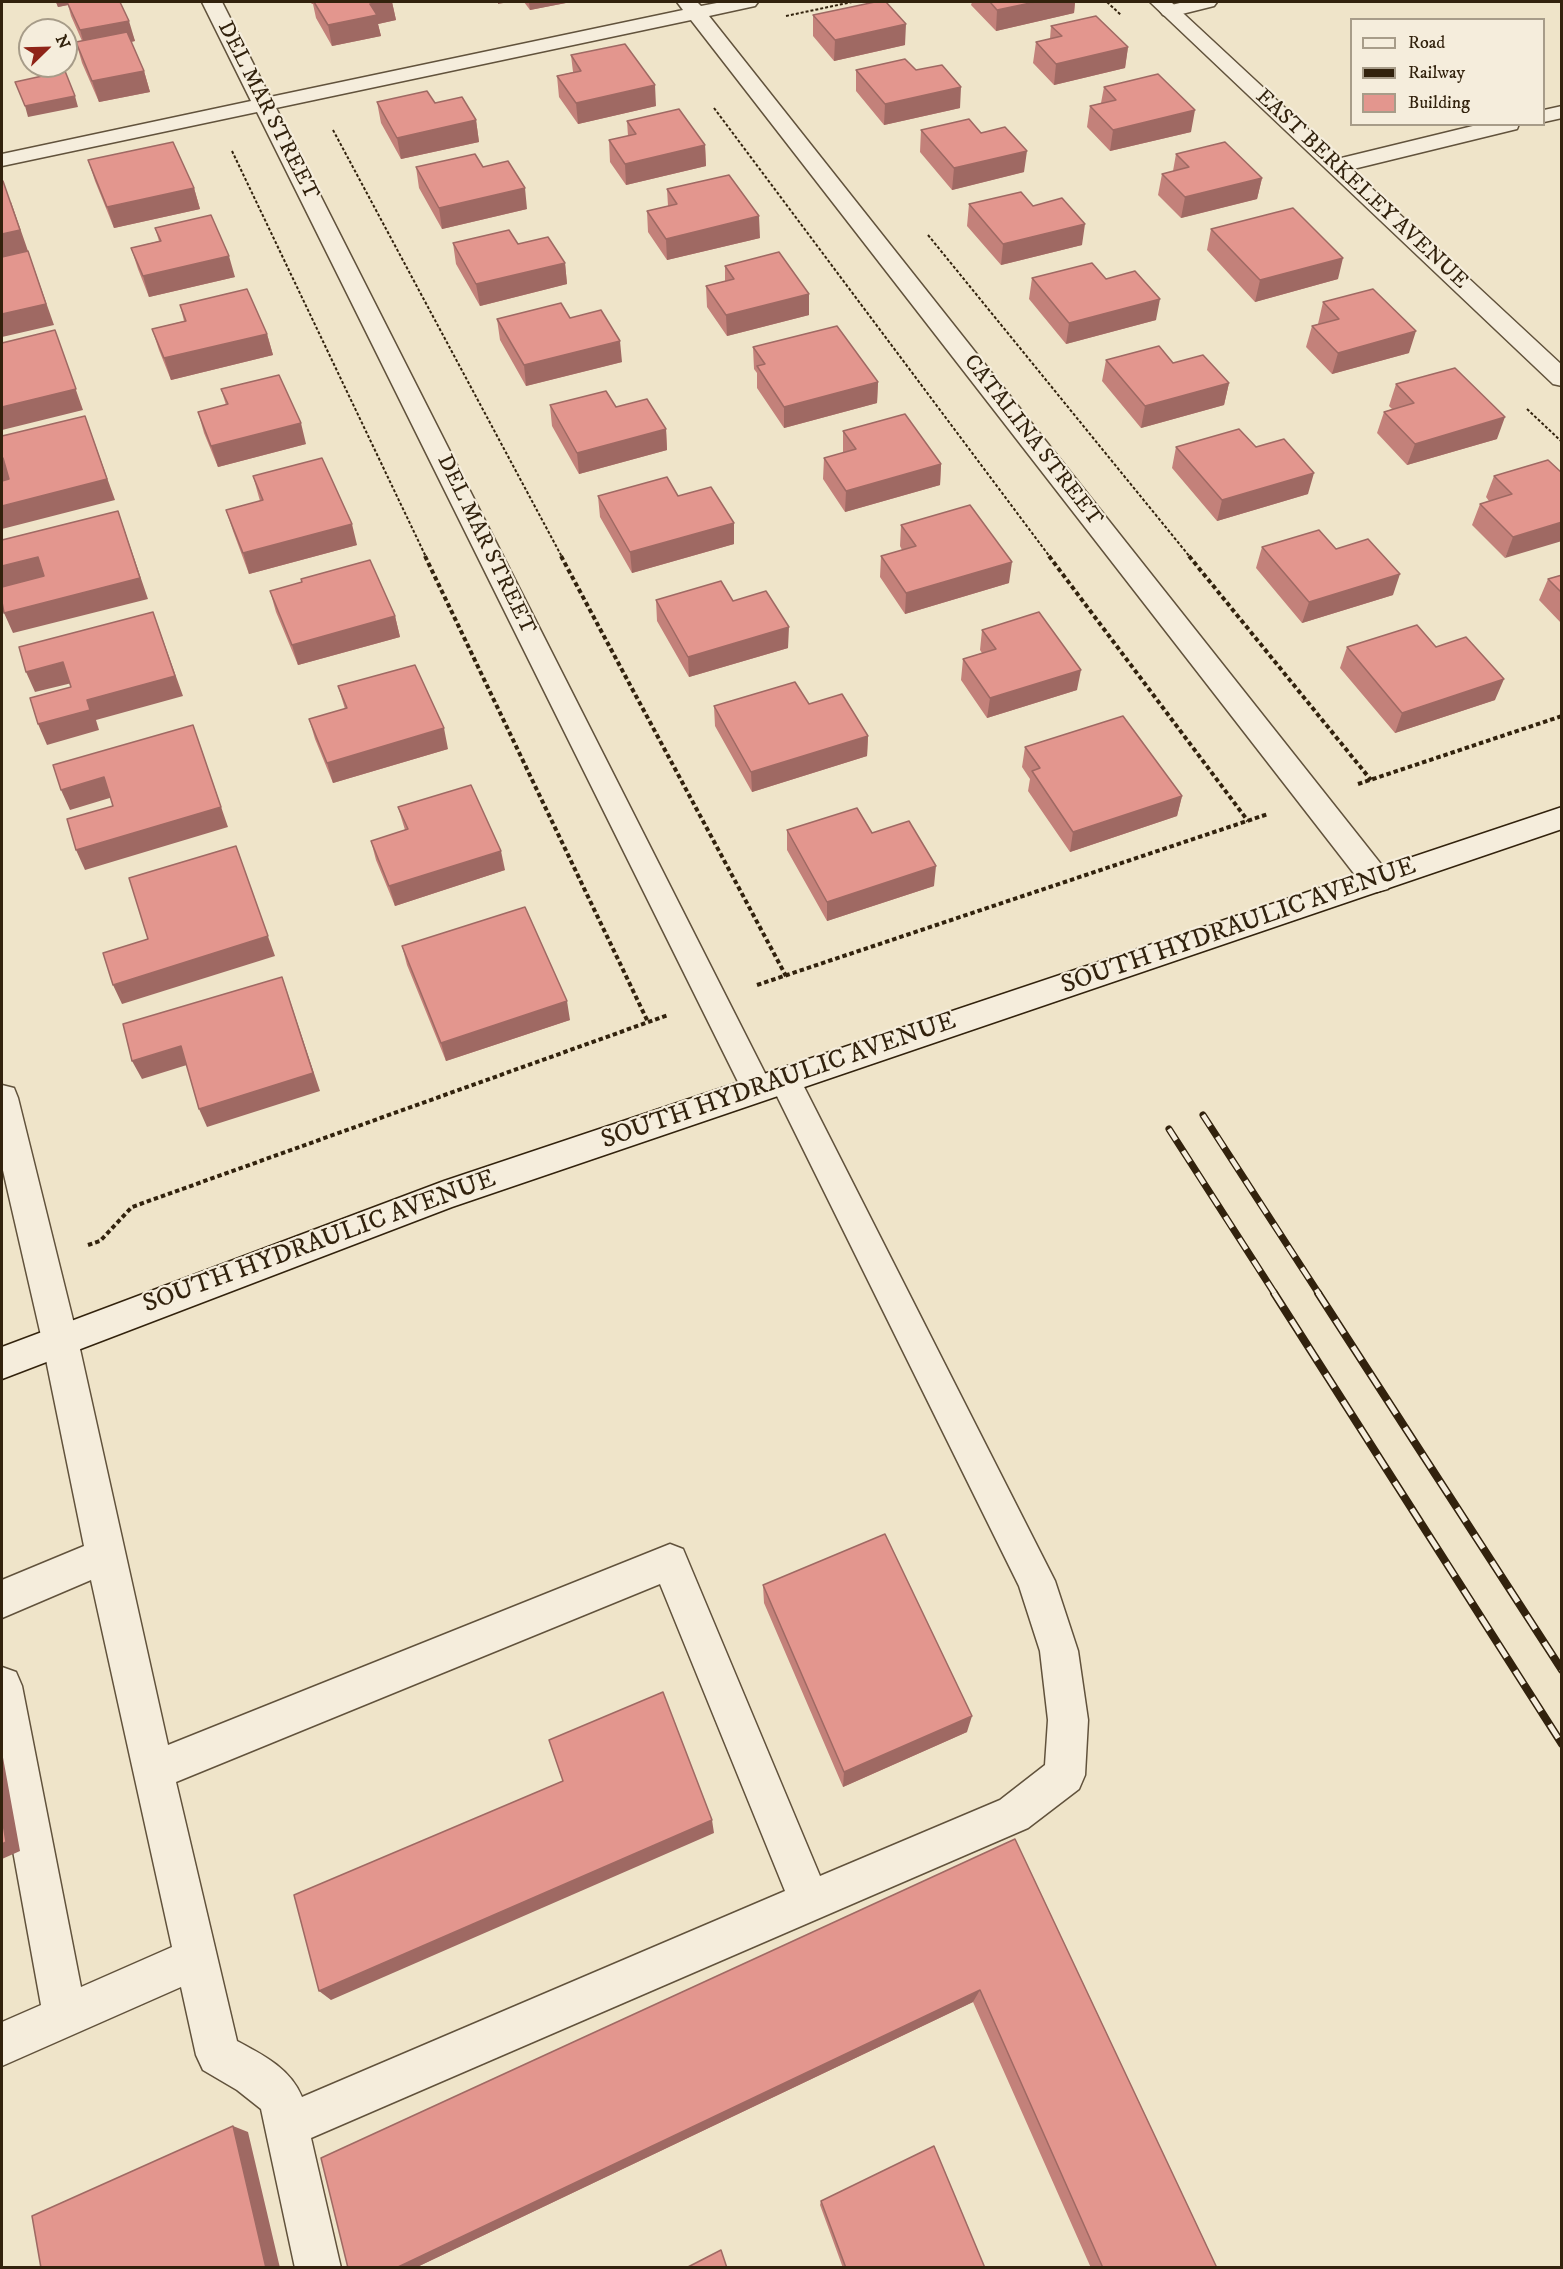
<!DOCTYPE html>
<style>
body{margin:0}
#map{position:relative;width:1563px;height:2269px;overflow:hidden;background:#efe4c9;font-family:"IM FELL DW Pica",serif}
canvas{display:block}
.frame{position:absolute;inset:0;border:3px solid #32220d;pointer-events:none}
.legend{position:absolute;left:1350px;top:18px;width:195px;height:108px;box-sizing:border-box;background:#f5eddc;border:2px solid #a79c89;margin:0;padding:8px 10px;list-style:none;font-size:18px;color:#32220d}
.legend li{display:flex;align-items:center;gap:12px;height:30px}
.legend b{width:30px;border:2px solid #a79c89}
.north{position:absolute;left:18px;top:18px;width:60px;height:60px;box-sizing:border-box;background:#f5eddc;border:2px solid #a79c89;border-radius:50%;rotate:67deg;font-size:16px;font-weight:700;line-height:24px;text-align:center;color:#32220d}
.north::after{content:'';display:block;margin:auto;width:21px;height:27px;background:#8f2418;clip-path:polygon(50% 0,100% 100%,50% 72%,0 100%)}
</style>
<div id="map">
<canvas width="1563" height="2269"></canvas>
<div class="frame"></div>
<ul class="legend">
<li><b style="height:8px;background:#f5eddc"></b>Road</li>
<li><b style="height:8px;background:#32220d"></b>Railway</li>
<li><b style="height:16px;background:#e3968e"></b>Building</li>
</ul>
<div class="north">N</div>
</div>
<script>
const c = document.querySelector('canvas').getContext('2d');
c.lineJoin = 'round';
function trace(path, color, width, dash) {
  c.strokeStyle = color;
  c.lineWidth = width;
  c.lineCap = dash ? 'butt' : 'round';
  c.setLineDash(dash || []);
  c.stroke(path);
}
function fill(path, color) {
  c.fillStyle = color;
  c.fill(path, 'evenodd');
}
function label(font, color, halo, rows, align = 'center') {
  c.font = font + ' "IM FELL DW Pica",serif';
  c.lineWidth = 4.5;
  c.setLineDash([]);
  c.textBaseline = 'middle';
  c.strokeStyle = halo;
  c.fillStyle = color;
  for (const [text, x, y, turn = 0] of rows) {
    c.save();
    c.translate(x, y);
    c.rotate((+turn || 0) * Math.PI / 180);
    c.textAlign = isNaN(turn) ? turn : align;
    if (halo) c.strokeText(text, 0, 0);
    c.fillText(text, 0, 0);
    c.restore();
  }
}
const lane = new Path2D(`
 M1184 2H1217L1214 6 1170 17 1163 15 1160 11 1163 7Z
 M1562 106V118L1544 122V110Z
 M1481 124H1519L1517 129 1337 173 1329 171 1326 166 1329 161Z
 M785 1067 796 1071 1055 1581 1078 1651 1088 1720 1085 1775 1079 1789 1028 1828 311 2138 341 2268H295L261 2109 237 2090 203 2070 196 2055 181 1987 2 2066V2022L41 2005 2 1790V1667L16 1672 22 1686 81 1987 172 1947 91 1580 2 1618V1580L84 1546 42 1340 47 1329 60 1324 73 1329 78 1340 168 1745 670 1544 683 1549 820 1876 1000 1800 1045 1765 1048 1720 1040 1651 1019 1586 769 1080 774 1071ZM660 1584 785 1891 302 2097C290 2068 263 2055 237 2041L176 1782Z`);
const street = new Path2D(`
 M202 2H222L270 97 683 10 677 2H697L701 6 722 2H758L755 6 709 16 1388 873 1392 881 1388 889 1377 892 1366 889 691 20 276 108 773 1089 768 1098 757 1102 746 1098 257 112 2 166V154L251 101Z
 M1150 2H1171L1562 365V386L1553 384Z
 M2 1085 14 1088 18 1098 78 1340 73 1351 60 1356 47 1351 42 1340 2 1166Z`);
const secondary = new Path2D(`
 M1562 807V829L452 1207 2 1379V1347L444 1181Z`);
trace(lane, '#61523c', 3);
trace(street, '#61523c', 3);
trace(secondary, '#32220d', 3);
trace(new Path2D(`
 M1107 2 1121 15
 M786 16 852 2
 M714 108 1050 557
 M333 130 562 557
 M232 151 426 557
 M928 235 1190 557
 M1527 409 1562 442`), '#32220d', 2, [3, 2]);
trace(new Path2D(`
 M425 556 648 1022
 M561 556 786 976
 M1049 556 1248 821
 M1189 556 1371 780
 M1358 784 1562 716
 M757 985 1268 814
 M88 1245 100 1241 132 1207 668 1015`), '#32220d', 4, [4.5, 3]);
fill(lane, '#f5eddc');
fill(street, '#f5eddc');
fill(secondary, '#f5eddc');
const railFar1 = new Path2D(`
 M1203 1115 1319 1294
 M1169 1129 1275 1294`);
const rail = new Path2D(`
 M1274 1293 1562 1744
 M1318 1293 1562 1670`);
trace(railFar1, '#32220d', 7);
trace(rail, '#32220d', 8);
trace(railFar1, '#f5eddc', 4.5, [13]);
trace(rail, '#f5eddc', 5, [16]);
fill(new Path2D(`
 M56 2H120L135 41 131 42 144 71 150 92 99 102 82 63 76 42 82 41 71 16 68 5 58 7Z
 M310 2H392L396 20 378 24 381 36 332 46 316 18 313 4H312Z
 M524 2H571L530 10Z
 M972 2H1075L1074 13 996 31 971 5Z
 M813 15 905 45 834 61 813 36Z
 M1051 26 1128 47 1125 68 1054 85 1033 63 1036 42 1050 39Z
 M571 55 656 106 578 124 559 97 557 76 573 72Z
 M856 70H916L960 108 884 125 856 91Z
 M1104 87 1191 132 1110 151 1087 127 1090 106 1101 103Z
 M377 102 435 103 476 120 479 142 401 159 381 123Z
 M627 121 705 145 706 166 626 185 610 162 609 140 628 136Z
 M921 130 981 133 1024 172 952 190 920 152Z
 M1176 154 1262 178 1257 199 1181 218 1158 195 1162 174 1173 171Z
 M88 160 194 188 200 209 114 228 95 181Z
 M416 167H483L527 209 442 229 419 188Z
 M667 189 760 238 667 260 648 232 647 211 668 206Z
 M969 204 1082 245 1001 265 967 226Z
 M155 228 235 277 149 297 138 269 131 248 159 241Z
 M1211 229 1338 279 1255 302 1207 250Z
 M453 243 518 244 565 263 567 284 480 306 456 264Z
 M725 266 809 294V315L727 336 707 307 706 286 725 281Z
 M1032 278 1106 279 1156 320 1066 344 1029 299Z
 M1323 302 1409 353 1332 374 1306 347 1312 326 1318 324Z
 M180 305 267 334 273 355 171 380 159 350 152 329 184 321Z
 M570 318 622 362 526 386 500 340 497 319Z
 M753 347 878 382 877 403 784 428 757 388V373L754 369Z
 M1106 360 1173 363 1229 383 1224 405 1141 428 1102 381Z
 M1396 384 1497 439 1407 465 1377 433 1384 412 1392 409 1389 406Z
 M221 389 306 444 218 467 204 433 198 412 226 405Z
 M550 405 616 407 666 429 667 450 579 474 552 426Z
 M843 431 941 464 940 485 845 512 823 479 824 458 843 453Z
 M1176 447H1256L1308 494 1217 521 1172 468Z
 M1548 460 1505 558 1472 525 1480 504 1489 501 1486 497 1494 476Z
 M253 476 357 545 249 574 233 531 226 510 260 501Z
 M598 496H678L734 544 632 573 600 517Z
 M901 525 1009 583 905 614 880 577 881 556 902 550 900 546Z
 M1262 547 1393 595 1302 623 1256 568Z
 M1562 575V624L1539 600 1548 579Z
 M270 591 395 616 400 637 298 665 276 612Z
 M656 600 733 601 788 648 689 677 657 621Z
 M982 630 1077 690 987 718 961 680 963 659 982 653 980 650Z
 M1347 647H1436L1495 700 1395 733 1340 668Z
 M338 686 448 749 333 783 315 739 309 719 345 709Z
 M809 704 868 736 867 756 752 792 715 726 714 706Z
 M1025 747 1182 796 1177 816 1070 852 1028 791 1030 779 1022 767Z
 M398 807 505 870 395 906 376 860 371 841 405 830Z
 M787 830 872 833 934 886 827 921 787 850Z
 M402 946 570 1020 446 1061 407 965Z
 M763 1585 967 1732 843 1787 764 1603Z
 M1015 1839 1217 2268H1091L973 2002 415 2268H348Z
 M821 2201 985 2268H843L820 2205Z`), '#c3817a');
fill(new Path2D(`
 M56 2H67L68 5 58 7Z
 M381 2H392L396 20 378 24 381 36 332 46 328 25 370 4Z
 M498 2H509L498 4Z
 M529 2H571L530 10Z
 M1035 2H1075L1074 13 996 31 997 10Z
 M129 21 135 41 86 51 80 30Z
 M906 24 905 45 834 61 835 40Z
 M1128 47 1125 68 1054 85 1056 64Z
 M144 71 150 92 99 102 92 81Z
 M655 85 656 106 578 124 576 103Z
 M961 87 960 108 884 125 885 104Z
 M75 96 78 107 28 117 25 106Z
 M1195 110 1191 132 1110 151 1113 130Z
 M476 120 479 142 401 159 397 138Z
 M705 145 706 166 626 185 625 164Z
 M1027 151 1024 172 952 190 954 168Z
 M1262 178 1257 199 1181 218 1185 197Z
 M194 188 200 209 114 228 107 207Z
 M525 188 527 209 442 229 439 208Z
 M11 202 28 251 2 257V234Z
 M759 216 760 238 667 260 666 239Z
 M1085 224 1082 245 1001 265 1003 244Z
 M28 251 54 325 2 337V314Z
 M229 256 235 277 149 297 143 276Z
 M1343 258 1338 279 1255 302 1260 280Z
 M565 263 567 284 480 306 476 284Z
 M809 294V315L727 336 726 315Z
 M1160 299 1156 320 1066 344 1069 323Z
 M55 330 83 410 2 430V407Z
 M1416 331 1409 353 1332 374 1338 353Z
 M267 334 273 355 171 380 164 358Z
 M620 341 622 362 526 386 524 365Z
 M878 382 877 403 784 428V407Z
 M1229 383 1224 405 1141 428 1145 406Z
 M85 416 115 500 2 529V506Z
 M1505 417 1497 439 1407 465 1415 444Z
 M301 423 306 444 218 467 211 446Z
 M666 429 667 450 579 474 577 453Z
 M2 458H3L12 479 2 481Z
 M941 464 940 485 845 512 846 491Z
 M1314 473 1308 494 1217 521 1222 500Z
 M118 511 148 599 13 633 4 613Z
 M1562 522V541L1505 558 1513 537Z
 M734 523V544L632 573 630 552Z
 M352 524 357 545 249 574 243 553Z
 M38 557 46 578 2 589V566Z
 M1012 562 1009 583 905 614 906 593Z
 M1400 574 1393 595 1302 623 1309 602Z
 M153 612 183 696 96 720 99 730 47 745 38 724 87 700Z
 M395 616 400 637 298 665 292 645Z
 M789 627 788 648 689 677 688 657Z
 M63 662 72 683 35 692 26 672Z
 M1081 670 1077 690 987 718 990 698Z
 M1504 679 1495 700 1395 733 1402 713Z
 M193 725 228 827 85 870 76 850Z
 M444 728 448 749 333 783 327 763Z
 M868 736 867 756 752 792 751 772Z
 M104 777 113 797 70 810 61 790Z
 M1182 796 1177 816 1070 852 1073 832Z
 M236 846 275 956 122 1004 113 985Z
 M501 851 505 870 395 906 389 886Z
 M936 866 934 886 827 921V902Z
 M282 977 320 1091 207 1127 199 1109Z
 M567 1001 570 1020 446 1061 441 1043Z
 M181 1046 190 1064 142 1079 132 1061Z
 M972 1716 967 1732 843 1787 844 1772Z
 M2 1752 20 1851 2 1859Z
 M712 1820 714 1833 331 2000 319 1991Z
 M980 1990 973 2002 415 2268H396Z
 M233 2126 248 2132 280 2268H266Z`), '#9f6963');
const building = new Path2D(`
 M67 2H120L129 21 80 30Z
 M314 2H381L370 4 377 15 328 25Z
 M875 2H886L906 24 835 40 813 15Z
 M990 2H1035L997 10Z
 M1096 16 1128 47 1056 64 1036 42 1062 36 1051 26Z
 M127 32 144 71 92 81 76 42Z
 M625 44 655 85 576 103 557 76 581 71 571 55Z
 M905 59 916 70 942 65 961 87 885 104 856 70Z
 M65 71 75 96 25 106 15 82Z
 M1158 74 1195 110 1113 130 1090 106 1116 100 1104 87Z
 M427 91 435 103 462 97 476 120 397 138 377 102Z
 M679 109 705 145 625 164 609 140 636 134 627 121Z
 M969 119 981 133 1005 127 1027 151 954 168 921 130Z
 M173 142 194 188 107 207 88 160Z
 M1225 142 1262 178 1185 197 1162 174 1189 167 1176 154Z
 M475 154 483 167 508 161 525 188 439 208 416 167Z
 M729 175 759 216 666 239 647 211 677 204 667 189Z
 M3 181 20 230 2 234V182Z
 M1021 192 1033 206 1062 198 1085 224 1003 244 969 204Z
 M1293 208 1343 258 1260 280 1211 229Z
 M211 215 229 256 143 276 131 248 161 241 155 228Z
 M509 230 518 244 548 237 565 263 476 284 453 243Z
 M28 251 46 304 2 314V257Z
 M779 252 809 294 726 315 706 286 734 279 725 266Z
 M1092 263 1106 279 1135 271 1160 299 1069 323 1032 278Z
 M247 289 267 334 164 358 152 329 186 321 180 305Z
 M1373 289 1416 331 1338 353 1312 326 1339 319 1323 302Z
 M561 303 570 318 601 310 620 341 524 365 497 319Z
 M837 326 878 382 784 407 757 366 765 364 753 347Z
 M55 330 76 389 2 407V343Z
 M1159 346 1173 363 1203 355 1229 383 1145 406 1106 360Z
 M1455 368 1505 417 1415 444 1384 412 1414 403 1396 384Z
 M279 375 301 423 211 446 198 412 228 404 221 389Z
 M606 391 616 407 647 399 666 429 577 453 550 405Z
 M905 414 941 464 846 491 824 458 856 449 843 431Z
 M85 416 107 479 2 506V481L9 479 3 458H2V436Z
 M1239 429 1256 447 1284 439 1314 473 1222 500 1176 447Z
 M322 458 352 524 243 553 226 510 263 500 253 476Z
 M1548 460 1562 473V522L1513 537 1480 504 1512 494 1494 476Z
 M667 477 678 496 711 487 734 523 630 552 598 496Z
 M970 505 1012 562 906 593 881 556 916 546 901 525Z
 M118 511 140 578 4 613 2 602V587L44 576 38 557 2 566V540Z
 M1319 530 1336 549 1368 539 1400 574 1309 602 1262 547Z
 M370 560 395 616 292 645 270 591 302 582 301 579Z
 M1562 575V593L1548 579Z
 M721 581 733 601 766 591 789 627 688 657 656 600Z
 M153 612 175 676 87 700 90 710 38 724 30 698 71 687 63 662 26 672 19 647Z
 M1039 612 1081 670 990 698 963 659 996 649 982 630Z
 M1417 625 1436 647 1466 637 1504 679 1402 713 1347 647Z
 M415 665 444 728 327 763 309 719 347 708 338 686Z
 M795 682 809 704 842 694 868 736 751 772 714 706Z
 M1123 716 1182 796 1073 832 1032 771 1040 768 1025 747Z
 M193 725 221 807 76 850 67 819 113 806 104 777 61 790 53 765Z
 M471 785 501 851 389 886 371 841 408 829 398 807Z
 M857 808 872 833 909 821 936 866 827 902 787 830Z
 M236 846 268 936 113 985 103 953 148 939 129 878Z
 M525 907 567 1001 441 1043 402 946Z
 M282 977 313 1073 199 1109 181 1046 132 1061 123 1024Z
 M885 1534 972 1716 844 1772 763 1585Z
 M663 1692 712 1820 319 1991 294 1895 563 1781 549 1740Z
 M2 1817 6 1842 2 1844Z
 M1015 1839 1217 2268H1103L980 1990 396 2268H348L321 2158Z
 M233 2126 266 2268H41L32 2216Z
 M934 2146 985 2268H846L821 2201Z
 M721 2250 727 2268H686Z`);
fill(building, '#e3968e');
trace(building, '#9f6963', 1.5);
label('22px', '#32220d', '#f5eddc', [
 ["DEL MAR STREET",267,111,63],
 ["EAST BERKELEY AVENUE",1361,190,43],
 ["CATALINA STREET",1032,441,52],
 ["DEL MAR STREET",485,545,64]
]);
label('26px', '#32220d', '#f5eddc', [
 ["SOUTH HYDRAULIC AVENUE",1239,927,-19],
 ["SOUTH HYDRAULIC AVENUE",779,1082,-19],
 ["SOUTH HYDRAULIC AVENUE",320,1243,-20]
]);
</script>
